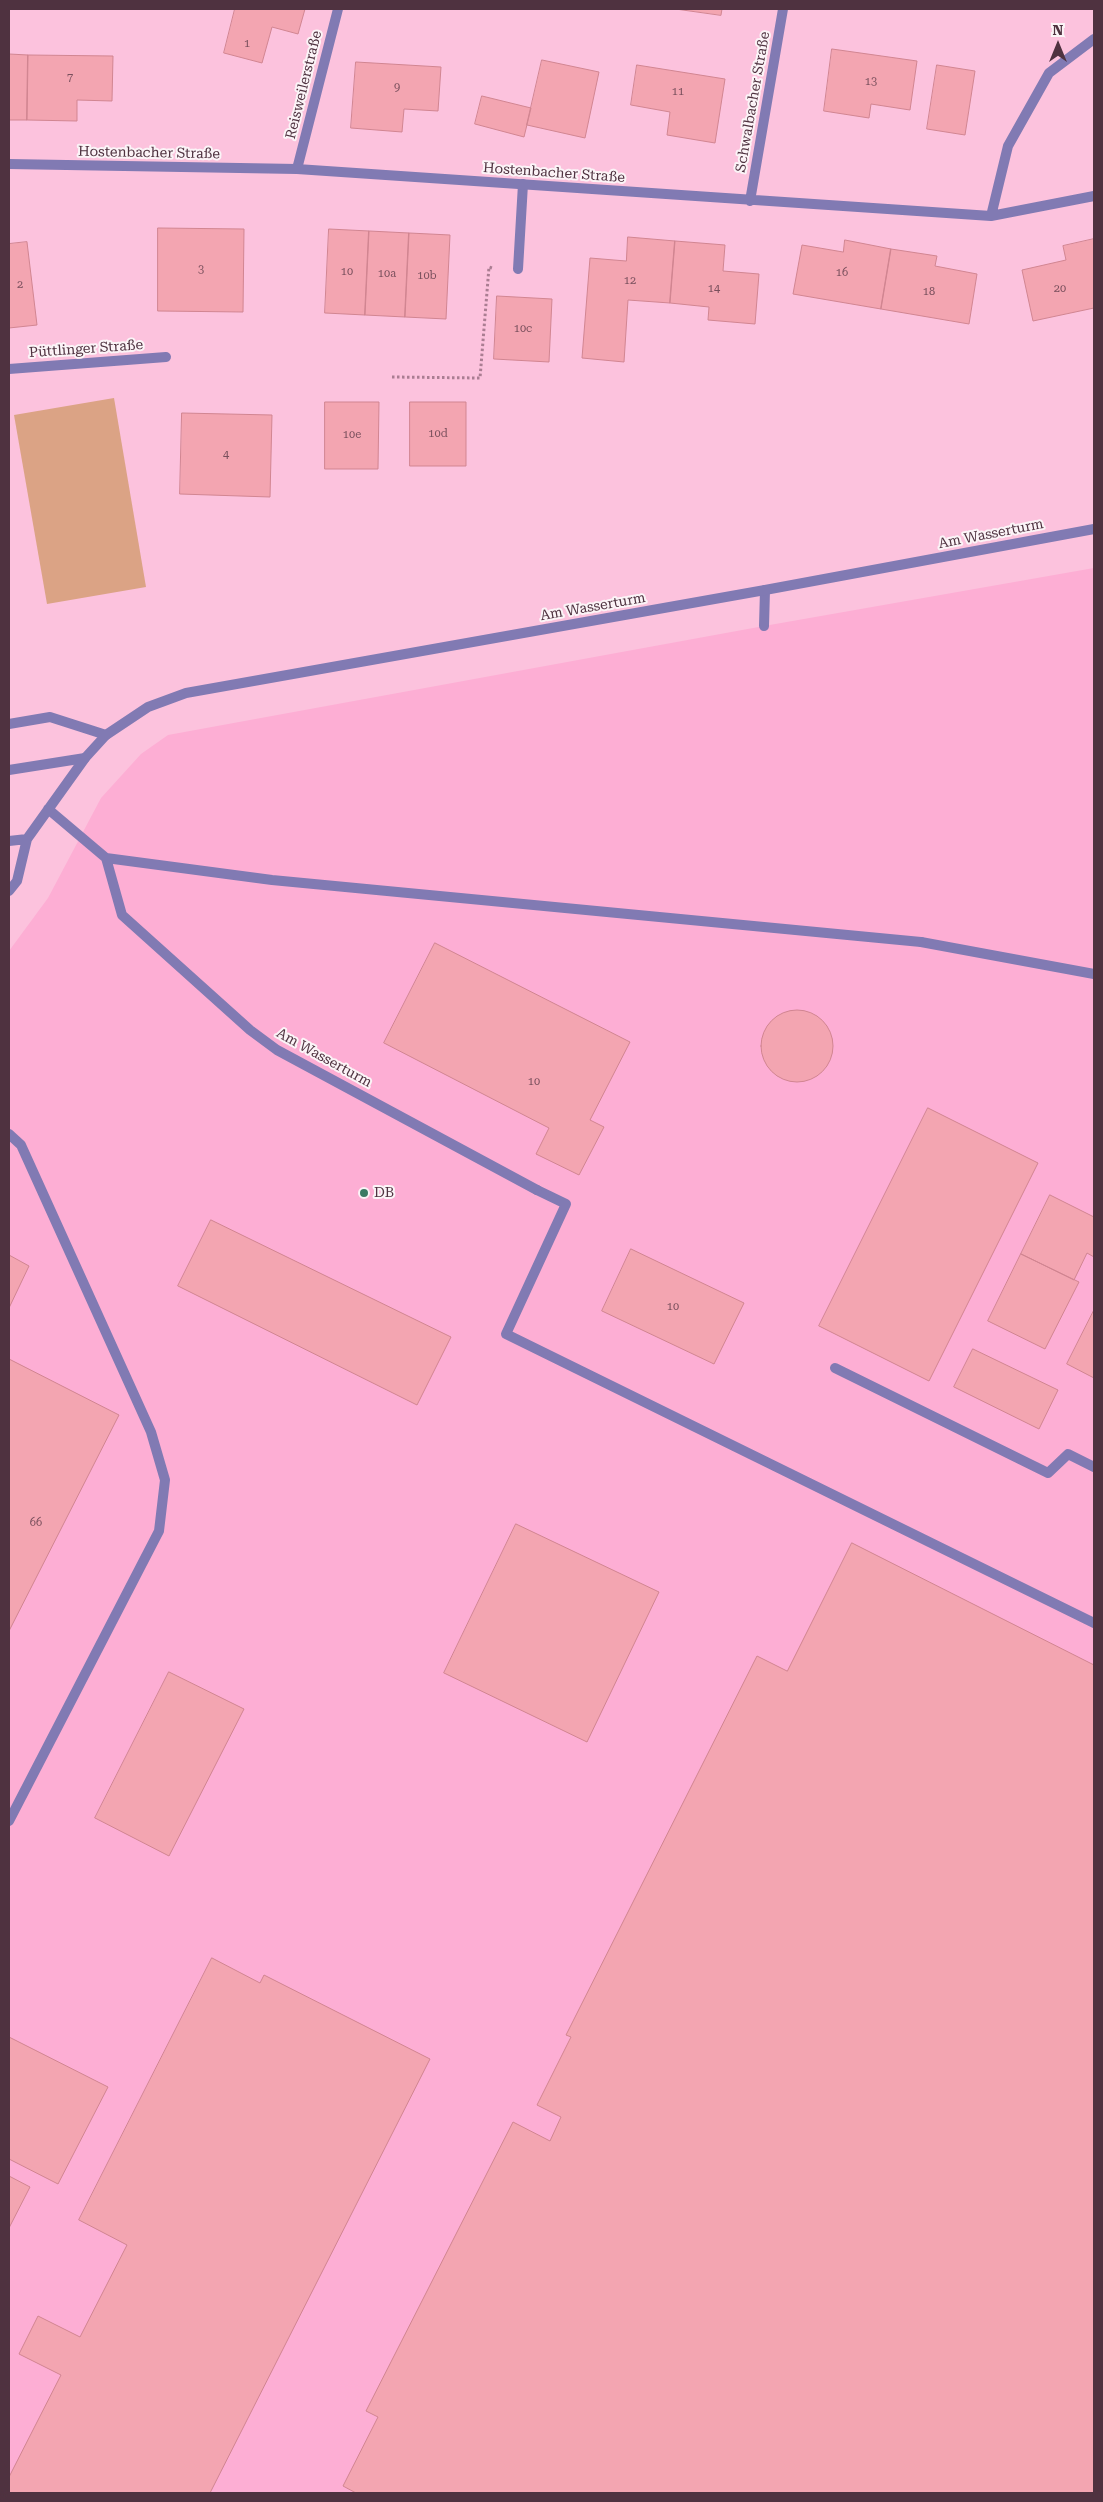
<!DOCTYPE html>
<meta charset="utf-8">
<style>
body{margin:0}
#map{position:relative;width:1103px;height:2502px;overflow:hidden;background:#fcc2dd;font-family:"Roboto Serif",serif}
canvas{display:block}
.frame{position:absolute;inset:0;border:10px solid #4f3240;pointer-events:none}
.north{position:absolute;left:1033px;top:20px;width:50px;height:50px;-webkit-text-stroke:4px #fbf4f7;paint-order:stroke;rotate:0deg;font-size:14px;font-weight:700;line-height:20px;text-align:center;color:#4f3240}
.north::after{content:'';display:block;margin:auto;width:18px;height:22px;background:#4f3240;clip-path:polygon(50% 0,100% 100%,50% 72%,0 100%)}
</style>
<div id="map">
<canvas width="1103" height="2502"></canvas>
<div class="frame"></div>
<div class="north">N</div>
</div>
<script>
const c = document.querySelector('canvas').getContext('2d');
c.lineJoin = 'round';
function fill(path, color) {
  c.fillStyle = color;
  c.fill(path, 'evenodd');
}
function trace(path, color, width, dash) {
  c.strokeStyle = color;
  c.lineWidth = width;
  c.lineCap = dash ? 'butt' : 'round';
  c.setLineDash(dash || []);
  c.stroke(path);
}
function label(font, color, halo, rows, align = 'center') {
  c.font = font + ' "Roboto Serif",serif';
  c.lineWidth = 4;
  c.setLineDash([]);
  c.textBaseline = 'middle';
  c.strokeStyle = halo;
  c.fillStyle = color;
  for (const [text, x, y, turn = 0] of rows) {
    c.save();
    c.translate(x, y);
    c.rotate((+turn || 0) * Math.PI / 180);
    c.textAlign = isNaN(turn) ? turn : align;
    if (halo) c.strokeText(text, 0, 0);
    c.fillText(text, 0, 0);
    c.restore();
  }
}
fill(new Path2D(`
 M1094 568V2493H9V951L48 898 101 798 141 754 168 735 764 626Z`), '#fdaed4');
fill(new Path2D(`
 M114 398 146 587 47 604 14 415Z`), '#dba385');
const building = new Path2D(`
 M235 9H305L298 34 272 27 262 63 224 53Z
 M676 9H722L721 15Z
 M832 49 917 61 910 110 871 104 869 118 824 111Z
 M9 54 28 55 27 120H9Z
 M28 55 113 56 112 101 77 100V121L27 120Z
 M542 60 599 72 585 138 527 125Z
 M356 62 441 67 438 111 404 109 402 132 351 128Z
 M637 65 725 79 715 143 667 135 670 112 631 105Z
 M937 65 975 71 965 135 927 129Z
 M482 96 531 108 524 137 475 124Z
 M158 228 244 229 243 312 158 311Z
 M329 229 369 231 365 315 325 313Z
 M369 231 409 233 405 317 365 315Z
 M409 233 450 235 446 319 405 317Z
 M628 237 675 241 670 303 628 300 624 362 582 358 590 258 626 261Z
 M1094 239V308L1033 321 1022 270 1066 260 1063 246Z
 M845 240 891 249 881 309 793 294 802 245 843 252Z
 M675 241 725 245 723 271 759 274 755 324 708 320 709 307 670 303Z
 M27 242 37 325 9 328V244Z
 M891 249 937 256 935 266 977 274 969 324 881 309Z
 M497 296 552 299 549 362 494 359Z
 M325 402H379L378 469H325Z
 M410 402H466V466H410Z
 M182 413 272 415 270 497 180 494Z
 M435 943 630 1042 590 1120 604 1127 579 1175 536 1154 549 1128 384 1043Z
 M761 1046a36 36 0 1 1 72 0a36 36 0 1 1-72 0Z
 M928 1108 1038 1163 929 1381 819 1326Z
 M1050 1195 1094 1217V1257L1087 1253 1074 1280 1021 1254Z
 M211 1220 451 1337 417 1405 178 1286Z
 M631 1249 744 1303 714 1364 602 1311Z
 M1021 1254 1079 1282 1045 1349 988 1321Z
 M9 1255 29 1266 9 1308Z
 M1094 1310V1378L1067 1364Z
 M973 1349 1058 1390 1039 1429 954 1387Z
 M9 1359 119 1415 9 1631Z
 M516 1524 659 1592 587 1742 444 1673Z
 M852 1543 1094 1665V2493H356L343 2486 378 2417 366 2411 513 2122 550 2141 561 2117 537 2105 571 2037 566 2035 757 1656 787 1671Z
 M169 1672 244 1709 169 1856 95 1818Z
 M212 1958 260 1983 264 1975 430 2059 210 2493H9V2477L61 2375 19 2354 38 2316 80 2337 127 2245 79 2220Z
 M9 2037 108 2087 58 2184 9 2159Z
 M9 2176 30 2187 9 2228Z`);
fill(building, '#f3a5b1');
trace(building, '#d18591', 1);
trace(new Path2D(`
 M392 377 480 378 489 267 492 268`), '#aa7d92', 3, [2.5, 2.5]);
trace(new Path2D(`
 M518 269 523 184
 M764 626 765 590
 M9 724 50 717 106 735
 M9 770 85 758
 M921 942 1094 974
 M9 1134 21 1145 151 1432 165 1480 159 1531 9 1821
 M537 1190 566 1204 506 1334 1094 1623
 M835 1368 1048 1473 1068 1454 1094 1467`), '#817ab3', 10);
trace(new Path2D(`
 M9 164 297 169 991 216 1094 196
 M297 169 338 9
 M750 201 783 9
 M991 216 1008 146 1049 73 1094 39
 M9 369 166 357
 M48 809 106 858 272 880 921 942
 M9 841 27 839
 M106 858 122 915 250 1030 277 1050 537 1190
 M9 891 17 881 27 839 85 758 106 735 148 707 186 693 765 590 1094 529`), '#817ab3', 10);
for (const [x, y, r, color] of [
 [364,1193,5,"#3c7a65"]
]) {
  const dot = new Path2D();
  dot.arc(x, y, r, 0, 2 * Math.PI);
  c.fillStyle = color;
  c.fill(dot);
  trace(dot, '#fbf4f7', 2);
}
label('11px', '#784f5c', null, [
 ["1",247,44],
 ["7",70,78],
 ["13",871,82],
 ["9",397,88],
 ["11",678,92],
 ["3",201,270],
 ["10",347,272],
 ["16",842,273],
 ["10a",387,274],
 ["10b",427,276],
 ["12",630,281],
 ["2",20,285],
 ["14",714,289],
 ["20",1060,289],
 ["18",929,292],
 ["10c",523,329],
 ["10d",438,434],
 ["10e",352,435],
 ["4",226,455],
 ["10",534,1082],
 ["10",673,1307],
 ["66",36,1523]
]);
label('14px', '#4f3240', '#fbf4f7', [
 ["Reisweilerstraße",304,85,-76],
 ["Schwalbacher Straße",753,102,-80],
 ["Hostenbacher Straße",149,153,1],
 ["Hostenbacher Straße",554,173,4],
 ["Püttlinger Straße",86,349,-4],
 ["Am Wasserturm",991,534,-11],
 ["Am Wasserturm",593,607,-10],
 ["Am Wasserturm",324,1058,29]
]);
label('14px', '#4f3240', '#fbf4f7', [
 ["DB",374,1193]
], 'left');
</script>
